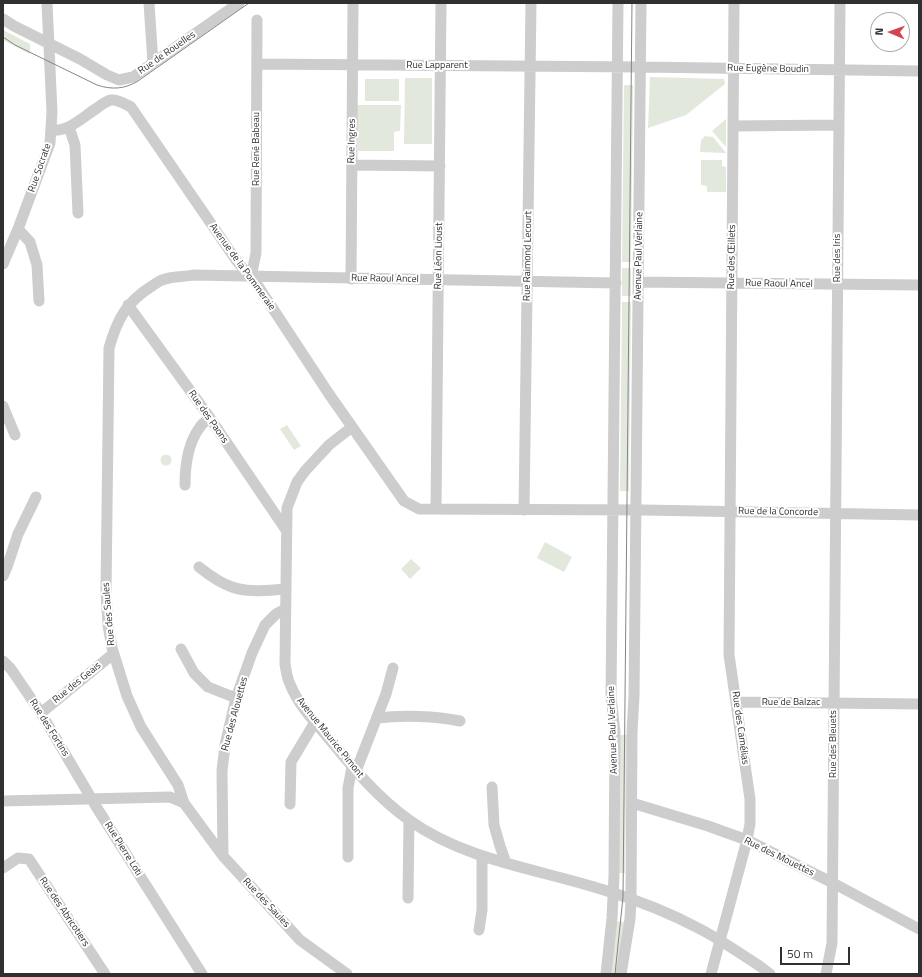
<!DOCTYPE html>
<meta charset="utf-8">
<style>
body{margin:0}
#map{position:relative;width:922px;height:977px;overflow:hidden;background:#fff;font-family:"Titillium Web",sans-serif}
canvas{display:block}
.frame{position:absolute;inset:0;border:4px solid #303030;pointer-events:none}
.north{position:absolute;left:870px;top:12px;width:40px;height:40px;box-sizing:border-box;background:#fff;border:1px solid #acacac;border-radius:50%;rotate:272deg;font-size:11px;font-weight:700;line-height:16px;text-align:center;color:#303030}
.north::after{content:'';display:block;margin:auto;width:14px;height:18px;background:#d74253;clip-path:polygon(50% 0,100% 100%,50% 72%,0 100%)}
.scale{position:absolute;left:780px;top:947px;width:70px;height:18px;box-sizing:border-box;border:2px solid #303030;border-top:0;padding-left:5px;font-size:12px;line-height:14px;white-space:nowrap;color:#303030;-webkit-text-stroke:3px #fff;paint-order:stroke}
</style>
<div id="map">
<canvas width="922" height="977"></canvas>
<div class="frame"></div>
<div class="north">N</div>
<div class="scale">50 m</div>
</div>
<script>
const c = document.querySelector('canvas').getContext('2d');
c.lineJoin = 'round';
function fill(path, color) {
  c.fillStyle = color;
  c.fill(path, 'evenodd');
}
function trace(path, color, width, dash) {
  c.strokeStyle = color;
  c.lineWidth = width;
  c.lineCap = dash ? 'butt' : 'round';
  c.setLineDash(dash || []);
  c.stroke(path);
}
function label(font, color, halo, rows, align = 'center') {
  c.font = font + ' "Titillium Web",sans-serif';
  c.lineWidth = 4;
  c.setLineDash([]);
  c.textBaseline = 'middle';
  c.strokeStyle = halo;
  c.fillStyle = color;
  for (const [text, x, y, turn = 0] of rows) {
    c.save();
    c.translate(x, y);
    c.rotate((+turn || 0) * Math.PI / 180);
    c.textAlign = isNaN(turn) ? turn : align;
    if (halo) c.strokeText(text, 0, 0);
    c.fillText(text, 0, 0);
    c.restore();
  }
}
fill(new Path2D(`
 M3 30 30 44V54L3 40Z
 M650 77 724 79 725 84 686 115 648 128Z
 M405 78H432V144H404Z
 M365 79H399V101H365Z
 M624 85H633L631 262H622Z
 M356 105H401L400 131 394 132V151H358V131H375H355Z
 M726 119V147L712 131Z
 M705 136 713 137 726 153 700 152 701 140Z
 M701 160H722V166L726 167V192H707V186L701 185Z
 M622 268H631V296H622Z
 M622 302H631L629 491H620Z
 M287 425 301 446 294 450 280 429Z
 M160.5 460a5.5 5.5 0 1 1 11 0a5.5 5.5 0 1 1-11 0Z
 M545 542 572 557 564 572 537 558Z
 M411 559 421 568 410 579 401 569Z
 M618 735H627L625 873H616Z
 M615 921 624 922 617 974H608Z`), '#e3e8dc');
trace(new Path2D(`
 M149 3 153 63
 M3 19 14 26 80 59 107 75 119 80 133 77 239 3
 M257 64 641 67 919 71
 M733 126 839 125
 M69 127 75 145 78 213
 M51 130C69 132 83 117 97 108 101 105 106 101 111 100 118 99 125 104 131 107L236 260 258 286 329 394 404 501 419 509 643 510 919 515
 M352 165 440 166
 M18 229 30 242 37 265 39 301
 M3 264 18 229 50 143 52 112 47 3
 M251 277 256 253 257 20
 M351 279 353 3
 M638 282 919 285
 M128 305 210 418 286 530
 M3 406 15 435
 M352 427 329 445 305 471 297 482 287 508 285 664C286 670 287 678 290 684 298 705 316 723 330 740 354 769 378 798 409 820 466 861 539 869 604 890 637 900 670 913 700 929 721 940 741 954 761 967L770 974
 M185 485C185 466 188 443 200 427 202 423 206 421 210 418
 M436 509 441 3
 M524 510 531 3
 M199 567C209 575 220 583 232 587 248 593 268 590 286 589
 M3 576 7 567 18 534 36 497
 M181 649 194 673 208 687 236 698
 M3 661 11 669 41 713 97 808 202 974
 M736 702 919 704
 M41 713 113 654
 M377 718C402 715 436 716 460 721
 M356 771 386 694 393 668
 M492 787 494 825 500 846 506 863
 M3 801 170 797 184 803
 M632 803 708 826 747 840 833 883 919 929
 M290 804 291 762 315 722
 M223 856 222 771 225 745 236 698 252 653 265 625 276 614 285 609
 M348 857V788L352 767
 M3 868 18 858 29 859 105 974
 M408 898 409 820
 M479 930 482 910V856
 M347 974 300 940 223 856 184 803 178 785 141 727 127 696 112 648 108 625 106 592 109 348C117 320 126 302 152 286 155 284 159 281 162 280 171 276 184 277 193 275L616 283
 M606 974 612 918 614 876 615 732 611 696 618 3
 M621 974 630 919 631 900 632 732 634 696 641 3
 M711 974 747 840 750 824V799L729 655 734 3
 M826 974 832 943 840 3`), '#cdcdcd', 11);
trace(new Path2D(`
 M3 37 15 45 97 85C112 90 125 89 138 81L249 3
 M615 974 623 897 632 3`), '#858585', 1);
label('10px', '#303030', '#fff', [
 ["Rue de Rouelles",167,53,-35],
 ["Rue Lapparent",437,66],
 ["Rue Eugène Boudin",768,69,1],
 ["Rue Ingres",352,141,-89],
 ["Rue René Babeau",257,149,-90],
 ["Rue Socrate",40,168,-71],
 ["Rue Léon Lioust",439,256,-89],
 ["Rue Raimond Lecourt",528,256,-89],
 ["Avenue Paul Verlaine",639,256,-89],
 ["Rue des Œillets",732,257,-89],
 ["Rue des Iris",838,258,-90],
 ["Avenue de la Pommeraie",242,267,54],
 ["Rue Raoul Ancel",385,279,1],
 ["Rue Raoul Ancel",779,284,1],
 ["Rue des Paons",208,417,55],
 ["Rue de la Concorde",778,512,1],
 ["Rue des Saules",109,614,-95],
 ["Rue des Geais",77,683,-39],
 ["Rue de Balzac",791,703],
 ["Rue des Alouettes",235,714,-75],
 ["Rue des Fortins",49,728,58],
 ["Rue des Camélias",740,728,82],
 ["Avenue Paul Verlaine",613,730,-92],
 ["Avenue Maurice Pimont",330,738,51],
 ["Rue des Bleuets",834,744,-90],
 ["Rue Pierre Loti",123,849,58],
 ["Rue des Mouettes",779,857,26],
 ["Rue des Saules",266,903,47],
 ["Rue des Abricotiers",64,912,56]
]);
</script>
